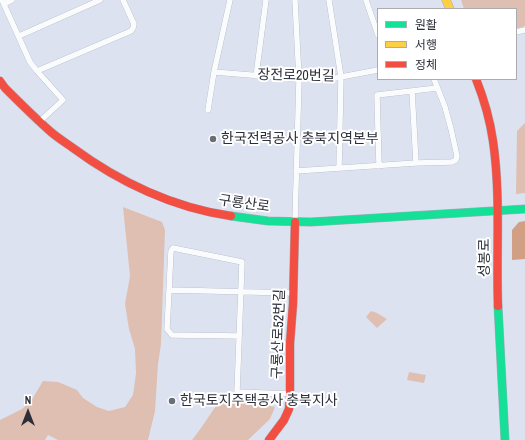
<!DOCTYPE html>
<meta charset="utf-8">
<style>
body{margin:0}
#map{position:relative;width:525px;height:440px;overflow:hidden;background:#dde2f1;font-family:"Archivo Narrow","Noto Sans KR",sans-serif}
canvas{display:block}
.legend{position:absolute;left:377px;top:8px;width:140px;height:72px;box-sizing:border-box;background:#fff;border:1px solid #abacb0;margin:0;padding:5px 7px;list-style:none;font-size:12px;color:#2c2f39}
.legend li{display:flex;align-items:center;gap:8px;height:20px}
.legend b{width:20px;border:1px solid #abacb0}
.north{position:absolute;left:8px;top:392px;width:40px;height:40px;-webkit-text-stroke:3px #fff;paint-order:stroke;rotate:0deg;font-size:11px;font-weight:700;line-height:16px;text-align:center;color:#2c2f39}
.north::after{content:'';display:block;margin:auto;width:14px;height:18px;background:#2c2f39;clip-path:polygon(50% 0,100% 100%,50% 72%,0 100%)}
</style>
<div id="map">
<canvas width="525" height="440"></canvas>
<ul class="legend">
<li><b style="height:5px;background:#16e098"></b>원활</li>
<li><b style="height:5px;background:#ffcf43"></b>서행</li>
<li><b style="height:5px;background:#f24e42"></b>정체</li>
</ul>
<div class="north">N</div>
</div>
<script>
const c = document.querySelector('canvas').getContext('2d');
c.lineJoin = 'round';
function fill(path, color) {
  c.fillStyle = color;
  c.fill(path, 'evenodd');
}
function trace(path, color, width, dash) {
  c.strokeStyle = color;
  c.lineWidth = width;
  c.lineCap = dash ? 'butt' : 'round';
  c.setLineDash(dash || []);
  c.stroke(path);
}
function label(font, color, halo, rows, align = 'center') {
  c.font = font + ' "Archivo Narrow","Noto Sans KR",sans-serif';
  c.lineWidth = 4;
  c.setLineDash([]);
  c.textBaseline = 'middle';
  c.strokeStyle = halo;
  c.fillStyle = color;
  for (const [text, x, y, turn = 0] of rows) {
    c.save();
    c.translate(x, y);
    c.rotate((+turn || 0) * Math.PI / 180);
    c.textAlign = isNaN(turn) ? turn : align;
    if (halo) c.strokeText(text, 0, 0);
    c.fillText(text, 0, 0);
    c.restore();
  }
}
fill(new Path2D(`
 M461 0H525V26L516 29V9H464Z
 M525 123V193L516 194 517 131Z
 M123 207 162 222 165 230 161 344 158 364 155 411 148 440H58L48 435 45 440H0V420L22 409 31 401 43 381 58 382 77 390 83 398 97 407 109 411 125 407 133 395 136 373 135 349 129 329 125 304 130 276Z
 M371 311 377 313 387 319 377 328 366 317Z
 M409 372 426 375 424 383 407 380Z
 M220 400H242L275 407 270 419 248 440H192L201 428Z`), '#debfb2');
fill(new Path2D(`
 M525 221V259L512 260V230L519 222Z`), '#d09f84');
const street = new Path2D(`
 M2 0 30 62 37 71 63 100 39 122
 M329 0 341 77 339 168
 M366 0 378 35
 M4 4 12 0
 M516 32 525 30
 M19 36 100 0
 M37 71 131 31 133 28 134 24 123 0
 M214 72 299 79H330L378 70
 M256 76 266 0
 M412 91 416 163
 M208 110 214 72 230 0
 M379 166 377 95 437 88
 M296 171 416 163 452 162 456 160 457 156 451 129 445 107 434 79
 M295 222 299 79 295 0
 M169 290 293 293
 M239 336 172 335 167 329 171 251 173 248 242 262 237 392 290 394`);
const fast = new Path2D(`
 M231 216 268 221 311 222 525 209
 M498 306 505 440`);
const slow = new Path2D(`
 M446 0 450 9`);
const jam = new Path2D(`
 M476 79C484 99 490 120 493 141 501 195 496 251 498 306
 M0 81 5 88C20 103 35 118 51 132 58 138 66 143 73 148 119 182 174 208 231 216
 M269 440 284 420 289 409 290 394V343L293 304 295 222`);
trace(street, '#a9adb8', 6);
trace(fast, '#a9adb8', 9);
trace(slow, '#a9adb8', 9);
trace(jam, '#a9adb8', 9);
trace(street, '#fafbfd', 5.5);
trace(fast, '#16e098', 8);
trace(slow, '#ffcf43', 8);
trace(jam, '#f24e42', 8);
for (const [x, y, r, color] of [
 [213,139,4,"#6a6e79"],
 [172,401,4,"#6a6e79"]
]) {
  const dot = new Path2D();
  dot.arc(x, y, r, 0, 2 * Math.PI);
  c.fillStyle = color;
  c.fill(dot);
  trace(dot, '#fff', 1.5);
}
label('14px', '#2c2f39', '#fff', [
 ["장전로20번길",296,76,1],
 ["구룡산로",244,204,8],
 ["성봉로",485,258,-90],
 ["구룡산로52번길",279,334,-88]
]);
label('14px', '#2c2f39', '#fff', [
 ["한국전력공사 충북지역본부",221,139],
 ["한국토지주택공사 충북지사",180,401]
], 'left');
</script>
